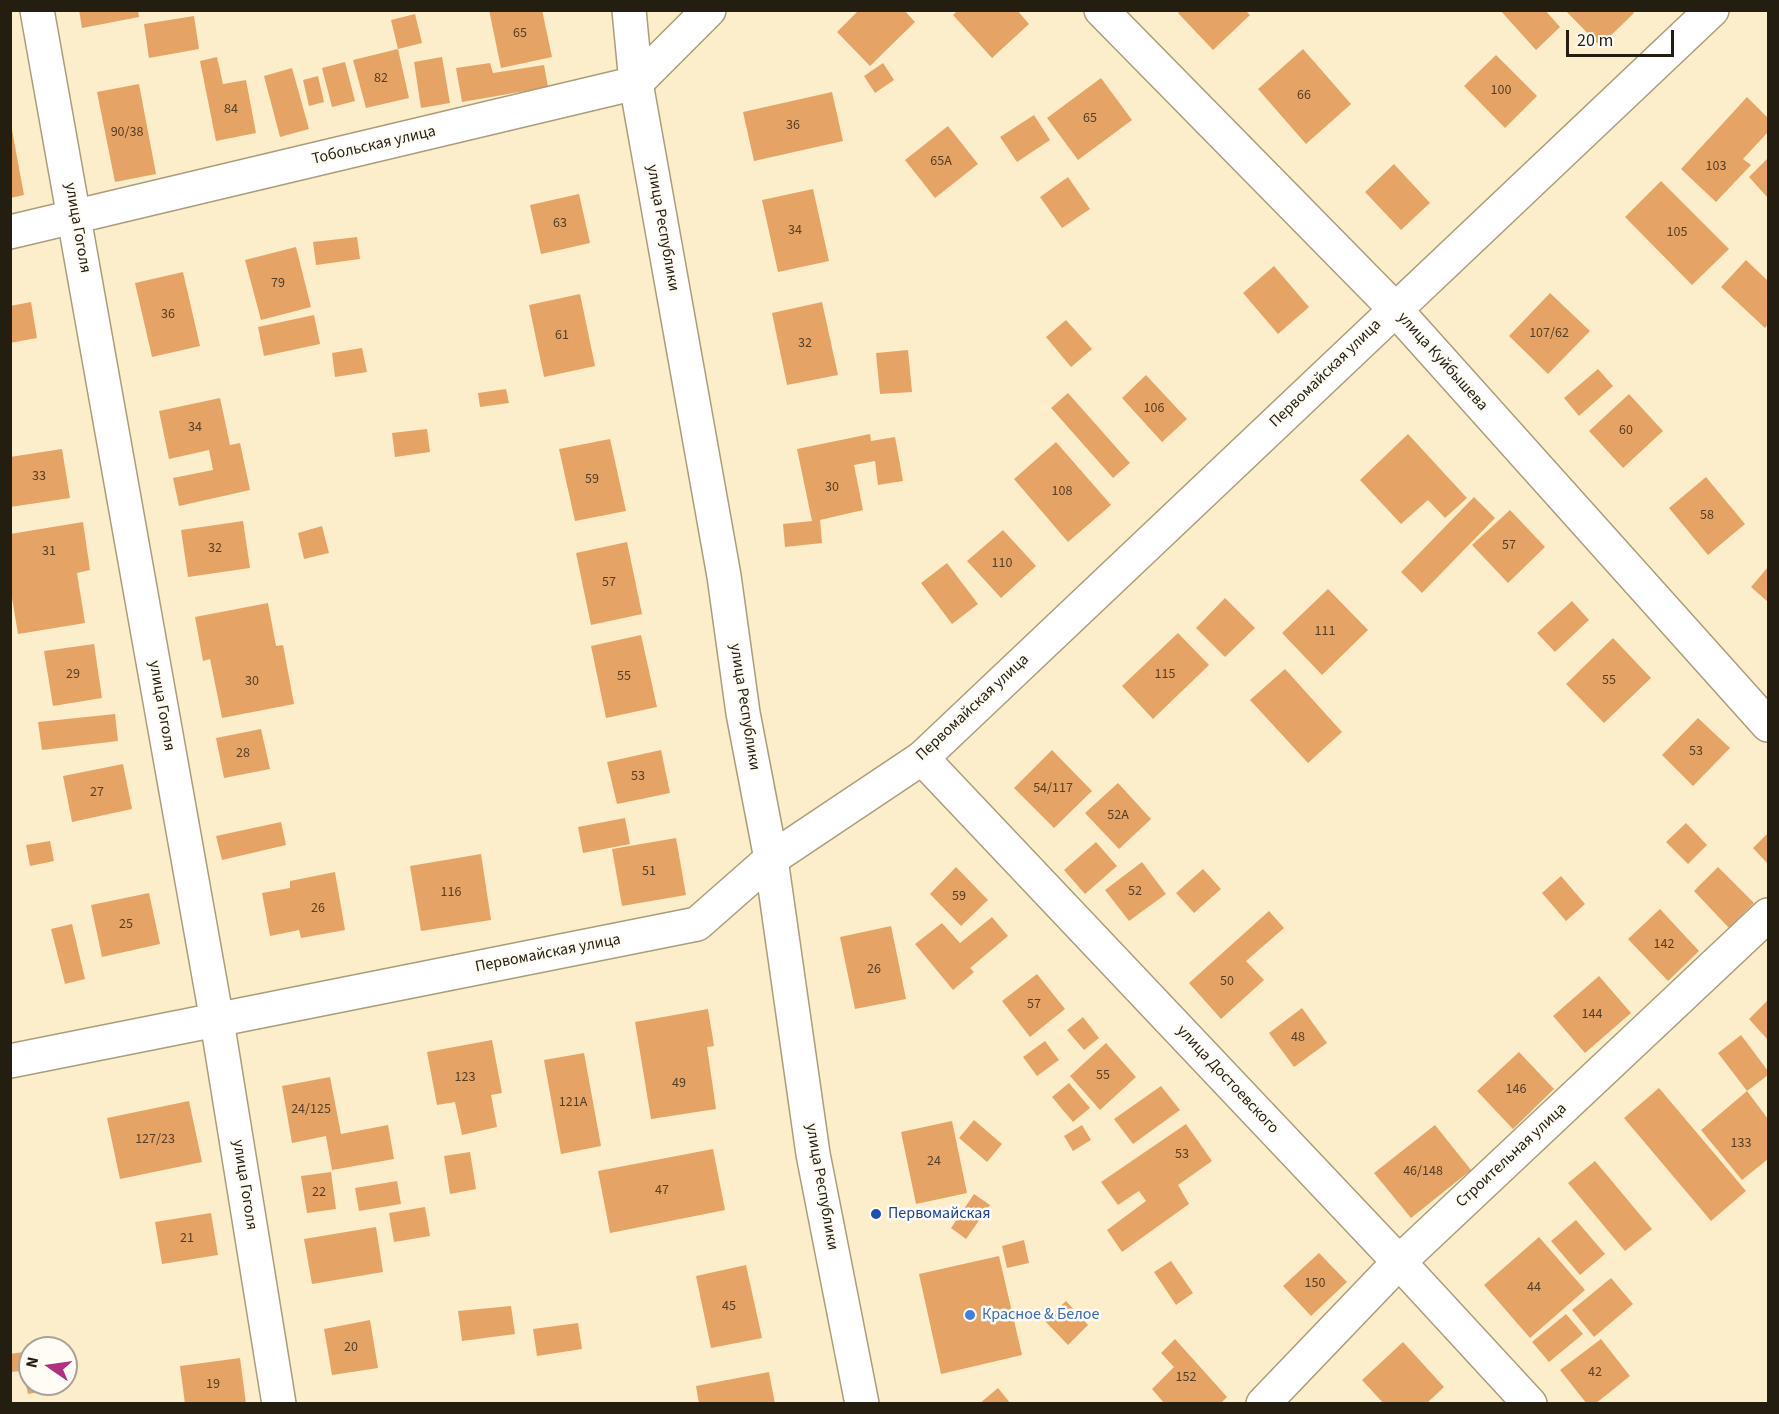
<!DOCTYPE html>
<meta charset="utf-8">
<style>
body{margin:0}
#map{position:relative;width:1779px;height:1414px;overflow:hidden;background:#fceeca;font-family:"Source Sans 3",sans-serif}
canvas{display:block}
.frame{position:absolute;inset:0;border:12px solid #231e10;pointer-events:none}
.north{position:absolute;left:18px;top:1336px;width:60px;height:60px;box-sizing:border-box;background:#fffcf5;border:2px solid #a7a399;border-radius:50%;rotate:283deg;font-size:16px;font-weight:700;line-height:24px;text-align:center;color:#231e10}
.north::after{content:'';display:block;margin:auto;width:21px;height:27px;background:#ae307e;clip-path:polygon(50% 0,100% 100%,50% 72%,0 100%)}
.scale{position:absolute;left:1566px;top:30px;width:108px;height:27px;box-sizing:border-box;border:3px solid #231e10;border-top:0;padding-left:8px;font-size:18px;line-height:21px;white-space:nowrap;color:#231e10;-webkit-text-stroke:4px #fffcf5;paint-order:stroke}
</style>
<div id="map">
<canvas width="1779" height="1414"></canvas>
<div class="frame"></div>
<div class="north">N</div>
<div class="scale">20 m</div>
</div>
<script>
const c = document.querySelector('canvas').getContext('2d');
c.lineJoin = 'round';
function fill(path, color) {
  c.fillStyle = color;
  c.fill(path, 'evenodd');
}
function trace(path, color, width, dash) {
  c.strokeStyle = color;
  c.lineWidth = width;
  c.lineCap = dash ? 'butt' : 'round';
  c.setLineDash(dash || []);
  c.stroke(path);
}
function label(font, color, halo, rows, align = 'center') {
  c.font = font + ' "Source Sans 3",sans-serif';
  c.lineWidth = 5;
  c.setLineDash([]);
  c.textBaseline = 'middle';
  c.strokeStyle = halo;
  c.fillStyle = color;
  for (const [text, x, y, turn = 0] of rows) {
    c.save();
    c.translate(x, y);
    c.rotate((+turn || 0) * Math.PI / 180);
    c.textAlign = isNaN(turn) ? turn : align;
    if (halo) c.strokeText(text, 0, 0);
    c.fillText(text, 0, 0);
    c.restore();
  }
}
fill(new Path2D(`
 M79 10H138L139 17 82 28Z
 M489 10H542L552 57 501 68Z
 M859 10H904L915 22 870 66 837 32Z
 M958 10H1017L1029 24 992 58 953 15Z
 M1181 10H1245L1250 15 1213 50 1178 13Z
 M1500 10H1545L1560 27 1536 50Z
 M1565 10H1631L1634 13 1600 46Z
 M415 14 422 43 398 49 391 20Z
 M194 16 199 49 149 58 144 24Z
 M398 49 409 98 366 108 353 60Z
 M1303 49 1351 104 1306 144 1258 89Z
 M1496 55 1537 96 1505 128 1464 86Z
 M217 57 223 84 246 80 256 133 216 141 200 61Z
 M442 57 450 103 421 108 414 62Z
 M345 62 355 101 332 107 322 68Z
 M490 63 493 73 544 65 548 87 462 102 456 68Z
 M883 63 894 80 875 93 864 76Z
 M292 68 309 129 280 137 264 76Z
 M318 76 324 102 309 106 303 80Z
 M1101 78 1132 120 1078 160 1047 118Z
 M139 84 156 174 115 182 97 92Z
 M832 92 843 141 754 161 743 112Z
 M1747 97 1768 118V132L1743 159 1751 165 1716 202 1681 169Z
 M1034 115 1050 140 1017 162 1000 137Z
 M948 126 978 164 935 198 905 160Z
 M12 130 24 195 10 198V131Z
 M1768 158V198L1749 177Z
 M1394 164 1430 203 1401 230 1365 192Z
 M1068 177 1090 209 1062 228 1040 197Z
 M1661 181 1729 249 1692 285 1625 217Z
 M813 189 829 261 778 272 762 200Z
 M579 194 590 243 541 254 530 205Z
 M357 237 360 259 316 265 313 242Z
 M296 247 311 307 261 320 245 260Z
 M1746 260 1768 281V324L1765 328 1721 287Z
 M1274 266 1309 307 1278 334 1243 293Z
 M183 272 200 346 152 357 135 283Z
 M1550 293 1590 331 1548 374 1509 336Z
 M580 294 595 366 544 377 529 305Z
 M31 302 37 338 10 343V306Z
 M822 302 838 375 787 385 772 313Z
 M314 315 320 344 264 356 258 327Z
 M1066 320 1092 349 1071 367 1046 337Z
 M362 348 367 372 335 377 332 353Z
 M908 350 912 392 880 394 876 353Z
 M1598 369 1613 386 1579 416 1564 398Z
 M1146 375 1187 419 1162 442 1122 398Z
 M506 389 509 403 480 407 478 393Z
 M1068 393 1130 463 1113 478 1051 408Z
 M1629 394 1663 431 1623 468 1589 431Z
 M220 398 230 445 240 443 250 490 179 506 173 478 213 470 209 450 169 459 159 411Z
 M427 429 430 452 395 457 392 433Z
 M870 434 871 441 895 437 903 481 878 485 875 461 854 465 863 510 820 520 822 543 785 547 783 524 812 521 797 449Z
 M1408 434 1467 498 1445 518 1428 500 1401 524 1360 480Z
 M610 439 626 511 575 521 559 449Z
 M1056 442 1111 505 1068 542 1014 479Z
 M62 449 70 498 10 507V457Z
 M1706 477 1745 524 1708 555 1669 508Z
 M1474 497 1495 518 1422 593 1401 572Z
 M1510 510 1545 547 1508 583 1472 545Z
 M243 521 250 568 188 577 181 530Z
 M83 522 90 570 77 573 85 623 18 634 10 586V534Z
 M322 526 329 553 304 559 298 533Z
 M1003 530 1036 566 1001 598 967 561Z
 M627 542 642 614 591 625 576 553Z
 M947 563 978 604 952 624 921 583Z
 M1768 567V602L1751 587Z
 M1328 589 1368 630 1322 675 1282 633Z
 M1225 598 1255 628 1225 657 1196 628Z
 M1572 601 1589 620 1555 652 1537 633Z
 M268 603 276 646 283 645 294 704 222 718 210 659 203 661 195 617Z
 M1178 633 1209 665 1153 719 1122 686Z
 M641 635 657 707 606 718 591 646Z
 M1613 638 1651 678 1604 723 1566 684Z
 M94 644 102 698 53 706 44 651Z
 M1285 669 1342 732 1308 763 1250 700Z
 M115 714 118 741 42 750 38 722Z
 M1698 718 1730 748 1693 786 1662 755Z
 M261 729 270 769 224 778 216 738Z
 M661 750 670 793 617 804 607 762Z
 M1052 750 1092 791 1054 828 1014 788Z
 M123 764 132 809 72 822 63 776Z
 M1118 783 1151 819 1119 849 1085 813Z
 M625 818 630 844 583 853 578 827Z
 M281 822 286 845 222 860 216 836Z
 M1686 823 1707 845 1688 864 1666 842Z
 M1768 833V864L1753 848Z
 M676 838 686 895 622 906 612 849Z
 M50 841 54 861 30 866 26 845Z
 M1096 842 1117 866 1085 894 1064 870Z
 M481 854 491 920 421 931 410 866Z
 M1142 862 1166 894 1129 921 1105 890Z
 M956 867 988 900 961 926 930 894Z
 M1718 867 1754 903 1729 928 1694 891Z
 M1203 869 1221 889 1194 913 1176 893Z
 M335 872 345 930 301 938 299 930 270 936 262 893 290 888V881Z
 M1561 876 1585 904 1566 921 1542 893Z
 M149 893 160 944 102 957 91 905Z
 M1660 909 1699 951 1668 981 1628 939Z
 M1269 911 1284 928 1246 961 1264 980 1221 1019 1189 983Z
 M992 917 1008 936 970 968 974 972 953 990 915 944 942 923 960 943Z
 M72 924 85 979 65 984 51 929Z
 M891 926 906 999 855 1009 840 937Z
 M1037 974 1065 1009 1030 1037 1002 1001Z
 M1599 976 1631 1013 1585 1053 1553 1016Z
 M1768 1000V1040L1749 1019Z
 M1302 1008 1327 1043 1294 1067 1269 1033Z
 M708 1009 714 1046 707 1047 716 1109 651 1119 635 1022Z
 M1083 1017 1099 1038 1084 1050 1067 1030Z
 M1741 1035 1768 1071V1075L1747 1091 1718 1053Z
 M492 1040 502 1093 491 1095 497 1127 462 1135 455 1102 437 1105 427 1052Z
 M1045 1041 1059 1060 1037 1076 1023 1057Z
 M1106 1043 1136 1077 1100 1110 1070 1076Z
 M1519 1052 1554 1089 1513 1129 1477 1091Z
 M584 1053 601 1146 561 1154 544 1060Z
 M330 1077 341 1134 388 1125 394 1159 332 1170 326 1136 292 1143 282 1086Z
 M1069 1083 1090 1108 1073 1122 1052 1097Z
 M1161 1086 1180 1110 1133 1144 1114 1119Z
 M1659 1088 1746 1191 1711 1221 1624 1118Z
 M1747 1091 1768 1119V1159L1742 1180 1701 1130Z
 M189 1101 202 1162 120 1179 107 1118Z
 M974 1120 1002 1144 987 1162 959 1138Z
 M952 1121 967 1193 916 1204 901 1132Z
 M1186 1124 1212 1161 1178 1185 1189 1204 1122 1252 1107 1230 1146 1201 1139 1191 1118 1205 1101 1182Z
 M1082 1125 1091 1140 1073 1151 1064 1136Z
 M1435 1125 1471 1170 1411 1218 1374 1173Z
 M713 1149 725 1210 610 1233 598 1171Z
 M470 1152 476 1189 450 1194 444 1156Z
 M1595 1161 1652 1229 1625 1251 1568 1183Z
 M331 1172 336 1209 307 1213 301 1176Z
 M397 1181 401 1204 359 1211 355 1188Z
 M974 1194 990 1205 966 1239 951 1228Z
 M425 1207 430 1236 394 1242 389 1213Z
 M211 1213 218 1255 162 1264 155 1222Z
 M1576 1220 1605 1254 1580 1275 1551 1241Z
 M376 1227 383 1272 312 1284 304 1239Z
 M1539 1237 1585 1290 1530 1338 1484 1285Z
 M1024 1240 1029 1263 1007 1268 1002 1246Z
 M1319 1253 1347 1282 1311 1316 1283 1286Z
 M999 1256 1022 1355 941 1374 919 1274Z
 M1171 1261 1193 1293 1176 1305 1154 1272Z
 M746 1265 762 1338 711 1348 696 1276Z
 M1611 1278 1633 1304 1594 1337 1572 1310Z
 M1066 1301 1088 1325 1068 1345 1045 1321Z
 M511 1306 515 1334 462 1341 458 1311Z
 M1566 1314 1583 1334 1549 1362 1532 1342Z
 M370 1320 378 1368 332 1375 324 1329Z
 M578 1323 582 1349 537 1356 533 1329Z
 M1175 1339 1227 1397 1220 1404H1165L1152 1389 1174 1367 1161 1353Z
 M1601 1339 1630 1376 1595 1404H1587L1560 1370Z
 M1403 1342 1444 1387 1426 1404H1384L1362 1380Z
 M30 1351V1370L10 1372V1354Z
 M240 1358 246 1404H185L180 1366Z
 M769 1372 775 1404H699L696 1386Z
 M30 1375V1384H60L61 1388 28 1394 24 1376Z
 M998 1388 1011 1404H979Z`), '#e6a366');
const street = new Path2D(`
 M37 10 217 1021 279 1404
 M1101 10 1395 309 1768 725
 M10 232 636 83 709 10
 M922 758 1399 1262 1530 1404
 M1263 1404 1399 1262 1768 915`);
const secondary = new Path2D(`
 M10 1061 697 924 771 859 922 758 1712 10`);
const primary = new Path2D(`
 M629 10 636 83 724 576 743 713 771 859 813 1154 862 1404`);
trace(street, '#ab9d7b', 36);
trace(secondary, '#ab9d7b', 36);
trace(primary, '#ab9d7b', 36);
trace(street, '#fff', 33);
trace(secondary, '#fff', 33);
trace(primary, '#fff', 33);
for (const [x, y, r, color] of [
 [876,1214,6,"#1a4fb4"],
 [970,1315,6,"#3f7fe0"]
]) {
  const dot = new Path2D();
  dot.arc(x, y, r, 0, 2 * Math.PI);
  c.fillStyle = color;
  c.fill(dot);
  trace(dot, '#fffcf5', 2);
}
label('14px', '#543f26', null, [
 ["65",520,34],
 ["82",381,79],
 ["100",1501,91],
 ["66",1304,96],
 ["84",231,110],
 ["65",1090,119],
 ["36",793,126],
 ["90/38",127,133],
 ["65А",941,162],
 ["103",1716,167],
 ["63",560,224],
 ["34",795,231],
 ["105",1677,233],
 ["79",278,284],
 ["36",168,315],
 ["107/62",1549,334],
 ["61",562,336],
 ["32",805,344],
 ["106",1154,409],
 ["34",195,428],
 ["60",1626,431],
 ["33",39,477],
 ["59",592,480],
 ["30",832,488],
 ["108",1062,492],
 ["58",1707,516],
 ["57",1509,546],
 ["32",215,549],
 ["31",49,552],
 ["110",1002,564],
 ["57",609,583],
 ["111",1325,632],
 ["29",73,675],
 ["115",1165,675],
 ["55",624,677],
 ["55",1609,681],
 ["30",252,682],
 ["53",1696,752],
 ["28",243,754],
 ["53",638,777],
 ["54/117",1053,789],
 ["27",97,793],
 ["52А",1118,816],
 ["51",649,872],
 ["52",1135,892],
 ["116",451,893],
 ["59",959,897],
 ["26",318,909],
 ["25",126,925],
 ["142",1664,945],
 ["26",874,970],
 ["50",1227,982],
 ["57",1034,1005],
 ["144",1592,1015],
 ["48",1298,1038],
 ["55",1103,1076],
 ["123",465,1078],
 ["49",679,1084],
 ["146",1516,1090],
 ["121А",573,1103],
 ["24/125",311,1110],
 ["127/23",155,1140],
 ["133",1741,1144],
 ["53",1182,1155],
 ["24",934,1162],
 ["46/148",1423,1172],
 ["47",662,1191],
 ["22",319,1193],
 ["21",187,1239],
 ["150",1315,1284],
 ["44",1534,1288],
 ["45",729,1307],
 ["20",351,1348],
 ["42",1595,1373],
 ["152",1186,1378],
 ["19",213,1385]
]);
label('16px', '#231e10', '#fffcf5', [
 ["Тобольская улица",374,146,-13],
 ["улица Гоголя",77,228,80],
 ["улица Республики",662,228,80],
 ["улица Куйбышева",1442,362,48],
 ["Первомайская улица",1326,374,-44],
 ["улица Гоголя",161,706,80],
 ["улица Республики",744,707,81],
 ["Первомайская улица",973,708,-43],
 ["Первомайская улица",548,954,-11],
 ["улица Достоевского",1227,1080,47],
 ["Строительная улица",1512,1156,-43],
 ["улица Гоголя",244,1185,81],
 ["улица Республики",821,1187,80]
]);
label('16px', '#164399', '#fffcf5', [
 ["Первомайская",888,1214]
], 'left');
label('16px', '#366cbe', '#fffcf5', [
 ["Красное & Белое",982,1315]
], 'left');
</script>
